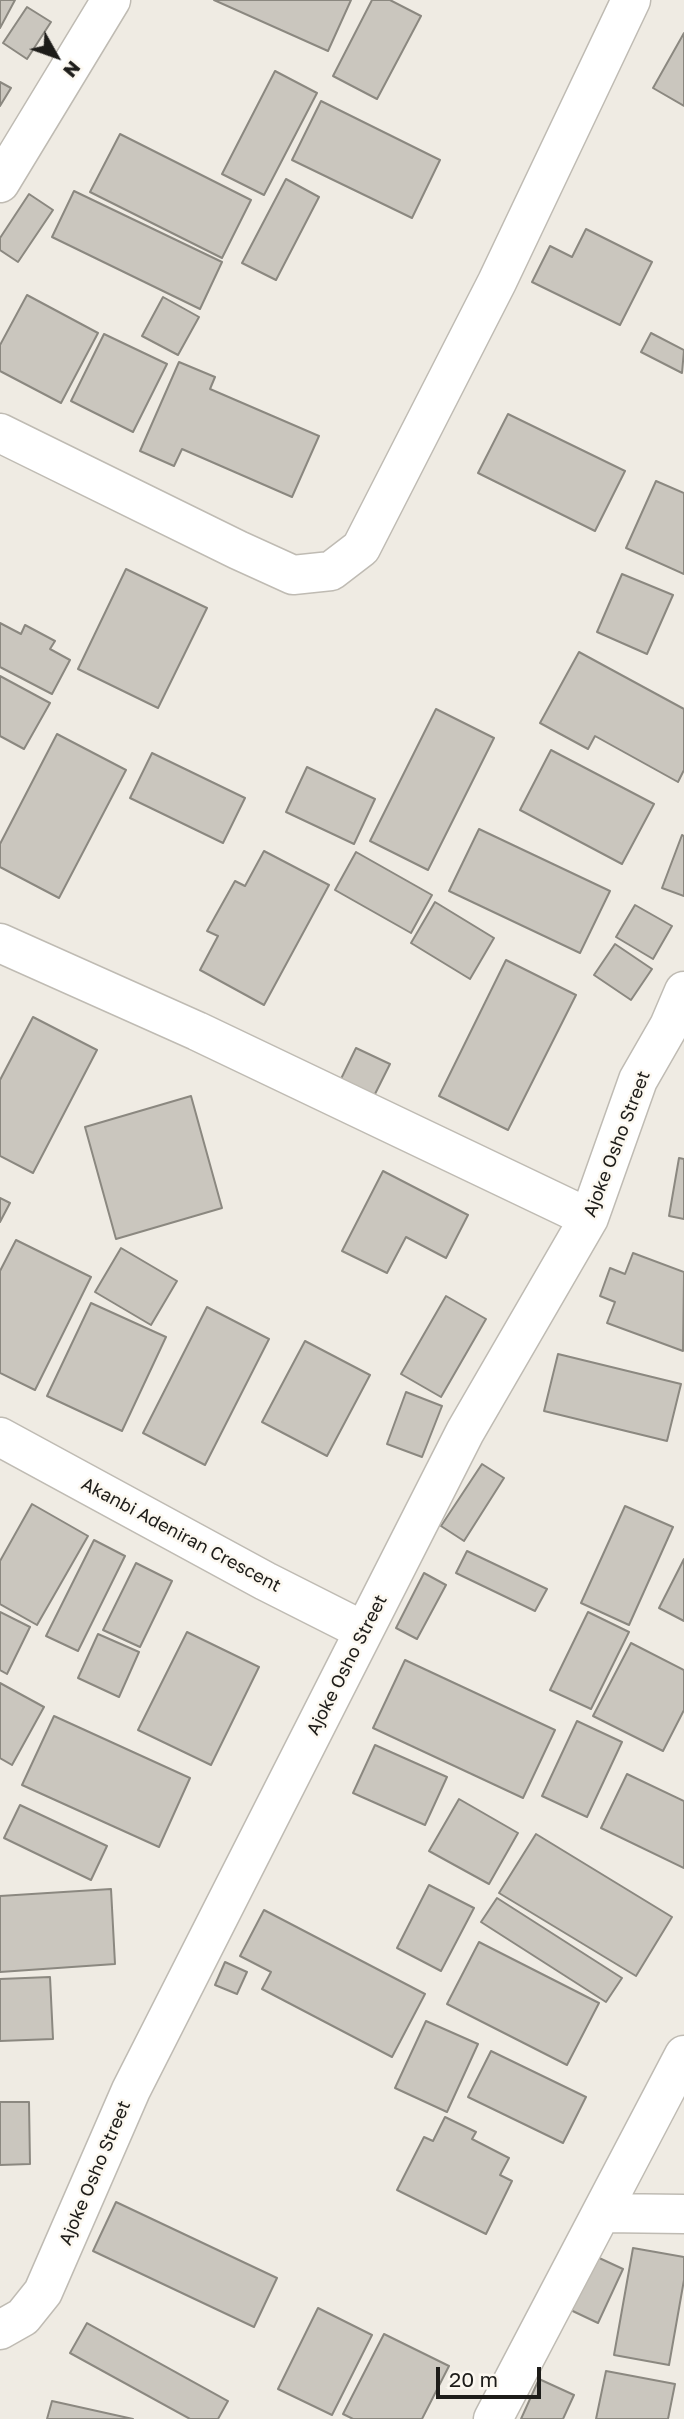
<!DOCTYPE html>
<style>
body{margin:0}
#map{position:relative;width:684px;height:2419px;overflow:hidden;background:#efebe3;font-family:"Golos Text",sans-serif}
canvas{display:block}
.north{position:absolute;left:21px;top:21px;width:70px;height:70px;-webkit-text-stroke:5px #fcf8f0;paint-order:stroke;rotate:130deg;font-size:19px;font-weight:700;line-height:28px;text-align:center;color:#1d1c19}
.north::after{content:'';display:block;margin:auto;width:24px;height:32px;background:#1d1c19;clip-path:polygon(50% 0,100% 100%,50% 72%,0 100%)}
.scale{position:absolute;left:436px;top:2367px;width:105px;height:32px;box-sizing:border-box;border:4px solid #1d1c19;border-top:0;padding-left:9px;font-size:21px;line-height:24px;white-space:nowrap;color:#1d1c19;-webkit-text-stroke:5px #fcf8f0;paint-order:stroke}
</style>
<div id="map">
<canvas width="684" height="2419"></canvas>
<div class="north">N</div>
<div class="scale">20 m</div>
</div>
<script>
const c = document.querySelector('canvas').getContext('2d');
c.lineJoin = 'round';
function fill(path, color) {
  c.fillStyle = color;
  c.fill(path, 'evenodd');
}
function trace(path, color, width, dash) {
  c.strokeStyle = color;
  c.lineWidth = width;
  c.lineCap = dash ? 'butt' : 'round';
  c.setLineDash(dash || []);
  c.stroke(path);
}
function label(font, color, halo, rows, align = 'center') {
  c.font = font + ' "Golos Text",sans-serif';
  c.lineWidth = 5;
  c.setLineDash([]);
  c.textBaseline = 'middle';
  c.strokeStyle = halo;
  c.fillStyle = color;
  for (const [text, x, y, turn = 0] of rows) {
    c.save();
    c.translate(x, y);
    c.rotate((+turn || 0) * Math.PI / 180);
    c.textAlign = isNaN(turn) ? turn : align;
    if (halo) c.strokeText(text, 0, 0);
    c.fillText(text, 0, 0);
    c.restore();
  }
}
const building = new Path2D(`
 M0 0H15L0 28Z
 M214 0H351L328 51Z
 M372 0H390L421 16 377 99 333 76Z
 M27 7 51 22 27 59 3 43Z
 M684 33V106L653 88Z
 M275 71 317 93 264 195 222 174Z
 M0 82 11 88 0 106Z
 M321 101 440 160 412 218 292 160Z
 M120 134 251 200 222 258 90 192Z
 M286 179 319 197 276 280 242 263Z
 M74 191 222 262 200 309 52 237Z
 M29 194 53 210 18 262 0 250V238Z
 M586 229 652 262 620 325 532 282 550 246 572 257Z
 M27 295 98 333 61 403 0 371V345Z
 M163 297 199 317 178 355 142 336Z
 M651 333 684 350 682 373 641 352Z
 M104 334 167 364 133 432 71 401Z
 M179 362 215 377 210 389 319 436 292 497 182 449 174 466 140 451Z
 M508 414 625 471 595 531 478 473Z
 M656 481 684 493V574L626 548Z
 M126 569 207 608 158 708 78 669Z
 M622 574 673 595 647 654 597 632Z
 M0 623 21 634 25 625 55 641 50 649 70 660 52 694 0 667Z
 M579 652 684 709V770L678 782 595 736 588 749 540 723Z
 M0 676 50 703 24 749 0 736Z
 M436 709 494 738 428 870 370 841Z
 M57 734 126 770 59 898 0 867V844Z
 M551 750 654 804 622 864 520 810Z
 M152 753 245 798 223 843 130 798Z
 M307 767 375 799 354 844 286 812Z
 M479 829 610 891 580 953 449 891Z
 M682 835 684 836V896L662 888Z
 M264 851 329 885 264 1005 200 970 218 936 207 931 235 881 245 886Z
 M356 852 432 895 411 933 335 890Z
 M435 902 494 938 470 979 411 943Z
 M635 905 672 926 653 959 616 937Z
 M615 944 652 969 631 1000 594 975Z
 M506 960 576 995 508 1130 439 1096Z
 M33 1017 97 1050 33 1173 0 1156V1080Z
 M356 1048 390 1064 373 1098 339 1083Z
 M191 1096 222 1208 116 1239 85 1127Z
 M679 1158 684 1159V1219L669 1216Z
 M383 1171 468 1215 446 1258 406 1237 387 1273 342 1251Z
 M0 1198 10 1203 0 1222Z
 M16 1240 91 1277 35 1390 0 1373V1271Z
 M121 1248 177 1281 151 1325 95 1292Z
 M633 1253 684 1272 683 1351 607 1323 615 1302 600 1296 610 1268 625 1274Z
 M446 1296 486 1319 441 1397 401 1374Z
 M91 1303 166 1337 122 1431 47 1396Z
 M207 1307 269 1339 205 1465 143 1433Z
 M305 1341 370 1375 327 1456 262 1422Z
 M558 1354 681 1384 667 1441 544 1411Z
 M406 1392 442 1406 422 1457 387 1444Z
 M482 1464 504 1478 464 1541 441 1526Z
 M32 1504 88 1536 37 1625 0 1604V1561Z
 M625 1506 673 1527 629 1625 581 1603Z
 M94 1540 125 1556 78 1651 46 1636Z
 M467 1551 547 1589 535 1611 456 1573Z
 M684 1559V1621L659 1608Z
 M136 1563 172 1581 140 1647 103 1630Z
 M424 1573 446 1585 417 1639 396 1628Z
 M0 1612 30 1627 7 1674 0 1670Z
 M588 1612 629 1632 591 1709 550 1690Z
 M187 1632 259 1667 211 1765 138 1730Z
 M98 1634 139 1652 119 1697 78 1678Z
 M631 1643 684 1670V1710L663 1751 593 1716Z
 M405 1660 555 1730 523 1798 373 1728Z
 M0 1683 44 1707 12 1765 0 1758Z
 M54 1716 190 1778 159 1847 22 1785Z
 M577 1721 622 1742 587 1817 542 1796Z
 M375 1745 447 1777 425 1825 353 1793Z
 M627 1774 684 1801V1868L601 1828Z
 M459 1799 518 1833 489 1884 429 1851Z
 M20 1805 107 1846 91 1880 4 1838Z
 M536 1834 672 1917 636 1976 499 1893Z
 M429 1885 474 1908 441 1971 397 1948Z
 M111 1889 115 1964 0 1972V1896Z
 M497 1898 622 1978 606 2002 481 1922Z
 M264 1910 425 1994 392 2057 262 1989 271 1972 240 1956Z
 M479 1942 599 2003 567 2065 447 2004Z
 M225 1962 247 1972 237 1994 215 1985Z
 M50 1977 53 2039 0 2041V1979Z
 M426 2021 478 2044 447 2112 395 2088Z
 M491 2051 586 2097 563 2143 468 2097Z
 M0 2102H29L30 2164 0 2165Z
 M445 2117 476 2132 472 2139 509 2158 500 2175 512 2181 486 2234 397 2190 424 2137 433 2141Z
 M116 2202 277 2278 254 2327 93 2251Z
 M633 2248 684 2257V2280L669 2365 614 2355Z
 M584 2251 623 2269 598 2323 560 2305Z
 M318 2308 372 2335 332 2415 278 2389Z
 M87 2323 228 2401 218 2419H190L70 2353Z
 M384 2334 449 2366 422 2419H353L343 2414Z
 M606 2371 675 2384 668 2419H596Z
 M539 2379 574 2395 563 2419H521Z
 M52 2401 133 2419H47Z`);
fill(building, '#cac6be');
trace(building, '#8b8880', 2);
const minor = new Path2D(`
 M0 183 111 0
 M0 433 238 550 293 575 331 571 361 548 497 282 631 0
 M0 943 197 1031 589 1218
 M0 1437 265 1581 364 1631
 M603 2213 684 2214
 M0 2330 23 2317 43 2292 131 2090 465 1432 589 1218 638 1080 669 1026 684 991
 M493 2419 684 2055`);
trace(minor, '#bfbbb3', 41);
trace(minor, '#fff', 38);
label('18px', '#1d1c19', '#fcf8f0', [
 ["Ajoke Osho Street",617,1144,-69],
 ["Akanbi Adeniran Crescent",181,1535,28],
 ["Ajoke Osho Street",347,1665,-63],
 ["Ajoke Osho Street",95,2173,-67]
]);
</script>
